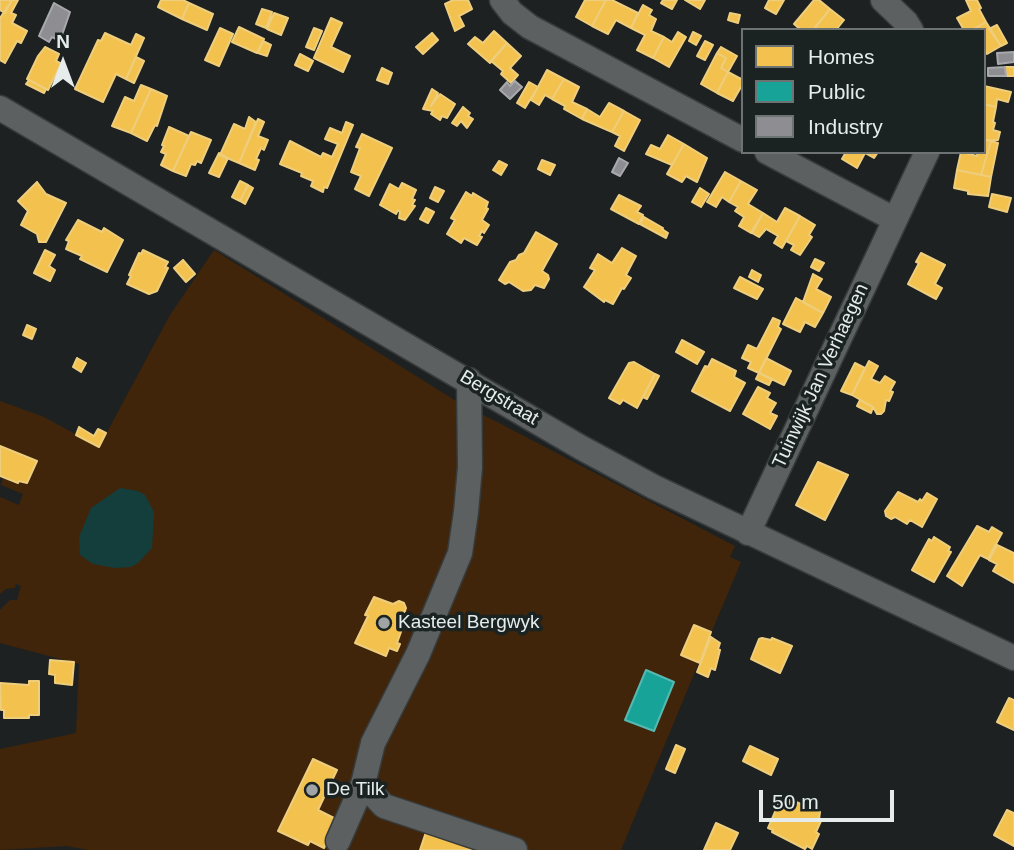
<!DOCTYPE html>
<html>
<head>
<meta charset="utf-8">
<style>
	body { margin:0 }
	#map { position:relative; width:1014px; height:850px; overflow:hidden; background:#1d2121; font-family:Helvetica,sans-serif }
	canvas { display:block }
	.legend { position:absolute; left:741px; top:28px; width:245px; height:126px; box-sizing:border-box; background:#1b2322; border:2px solid #6c7372; margin:0; padding:9px 12px; list-style:none; font-size:21px; color:#e6ebeb }
	.legend li { display:flex; align-items:center; gap:14px; height:35px }
	.legend b { width:35px; border:2px solid #6c7372 }
	.north { position:absolute; left:28px; top:28px; width:70px; height:70px; -webkit-text-stroke:5px #1b2322; paint-order:stroke; rotate:0deg; font-size:19px; font-weight:700; line-height:28px; text-align:center; color:#e6ebeb }
	.north::after { content:''; display:block; margin:auto; width:24px; height:32px; background:#e6ebeb; clip-path:polygon(50% 0,100% 100%,50% 72%,0 100%) }
	.scale { position:absolute; left:759px; top:790px; width:135px; height:32px; box-sizing:border-box; border:4px solid #e6ebeb; border-top:0; padding-left:9px; font-size:21px; line-height:24px; white-space:nowrap; color:#e6ebeb; -webkit-text-stroke:5px #1b2322; paint-order:stroke }
</style>
</head>
<body>
<div id="map">
<canvas width="1014" height="850"></canvas>
<ul class="legend">
<li><b style="height:19px;background:#f2c14e"></b>Homes</li>
<li><b style="height:19px;background:#17a398"></b>Public</li>
<li><b style="height:19px;background:#8d8d92"></b>Industry</li>
</ul>
<div class="north">N</div>
<div class="scale">50 m</div>
</div>
<script>
const c = document.querySelector('canvas').getContext('2d');
c.lineJoin = 'round';
function fillPath(path, color) {
  c.fillStyle = color;
  c.fill(path, 'evenodd');
}
function shape(rows) {
  const path = new Path2D();
  for (const r of rows) {
    path.moveTo(r[0], r[1]);
    for (let i = 2; i < r.length; i += 2) path.lineTo(r[i], r[i + 1]);
  }
  return path;
}
function stroke(path, color, width, dash) {
  c.strokeStyle = color;
  c.lineWidth = width;
  c.lineCap = dash ? 'butt' : 'round';
  c.setLineDash(dash || []);
  c.stroke(path);
}
function drawText(font, color, halo, rows, align = 'center') {
  c.font = font + ' Helvetica,sans-serif';
  c.lineWidth = 7;
  c.setLineDash([]);
  c.textBaseline = 'middle';
  c.strokeStyle = halo;
  c.fillStyle = color;
  for (const [text, x, y, turn = 0] of rows) {
    c.save();
    c.translate(x, y);
    c.rotate((+turn || 0) * Math.PI / 180);
    c.textAlign = isNaN(turn) ? turn : align;
    if (halo) c.strokeText(text, 0, 0);
    c.fillText(text, 0, 0);
    c.restore();
  }
}
fillPath(shape([
	[214,250,453,399,735,546,730,557,741,562,712,631,694,624,682,655,699,662,621,850,88,850,67,846,0,850,0,749,76,733,79,664,0,643,0,610,10,600,17,600,21,586,16,584,15,588,6,589,0,594,0,497,19,505,23,494,1,485,3,478,18,483,19,481,27,483,36,461,0,446,0,401,44,417,99,447,170,315]
]), '#40250a');
fillPath(shape([
	[120,488,138,491,145,495,154,512,152,548,138,563,131,567,115,568,93,564,80,555,79,537,91,508]
]), '#143e3c');
const homes = shape([
	[0,0,12,0,5,13,0,10,0,0],
	[12,0,18,0,11,13,16,15,12,23,27,31,21,43,17,41,5,63,0,60,0,18,12,0],
	[161,0,183,0,189,3,182,19,158,7,161,0],
	[453,0,468,0,472,9,459,16,464,26,455,31,445,4,453,0],
	[585,0,606,0,592,26,576,17,585,0],
	[606,0,612,0,638,13,631,28,616,20,608,34,592,26,606,0],
	[663,0,677,0,672,9,661,3,663,0],
	[685,0,705,0,700,9,685,0],
	[769,0,784,0,776,14,765,8,769,0],
	[814,0,819,0,830,9,813,30,801,30,794,24,814,0],
	[966,0,977,0,981,8,979,9,986,22,972,30,964,30,957,18,971,11,966,0],
	[189,3,213,14,207,30,182,19,189,3],
	[643,5,652,10,649,15,656,19,651,31,664,37,653,58,637,50,645,35,631,28,643,5],
	[262,9,272,12,266,28,256,24,262,9],
	[830,9,844,20,836,30,819,30,815,27,830,9],
	[274,13,288,18,281,35,267,29,274,13],
	[730,13,740,15,738,23,728,20,730,13],
	[331,18,342,23,331,47,350,56,343,72,314,58,331,18],
	[986,22,1001,46,987,54,984,49,984,30,972,30,986,22],
	[997,25,1007,43,1001,46,989,29,997,25],
	[239,27,264,39,257,53,232,42,239,27],
	[220,28,233,34,219,66,205,60,220,28],
	[314,28,322,31,314,50,306,47,314,28],
	[494,31,507,43,490,63,468,44,475,37,483,43,494,31],
	[678,32,686,37,669,67,653,58,664,37,672,42,678,32],
	[693,32,701,36,696,45,689,41,693,32],
	[105,33,131,45,136,34,144,38,126,79,116,74,103,102,75,89,98,40,101,41,105,33],
	[432,33,438,40,423,54,416,47,432,33],
	[263,41,271,45,267,56,258,53,263,41],
	[705,41,713,45,705,60,697,56,705,41],
	[507,43,521,56,510,68,518,75,511,83,501,74,503,71,491,61,507,43],
	[45,47,59,54,56,61,60,63,60,66,48,90,27,79,38,56,45,47],
	[721,47,737,56,728,72,721,68,726,58,717,53,721,47],
	[717,53,726,58,721,68,728,72,717,93,701,84,717,53],
	[300,54,313,61,308,71,295,65,300,54],
	[136,57,144,61,134,83,126,79,136,57],
	[1005,67,1014,67,1014,76,1006,76,1005,67],
	[382,68,392,73,388,84,377,80,382,68],
	[547,70,564,79,552,99,545,95,539,105,531,100,547,70],
	[728,72,741,79,743,76,743,88,741,87,733,101,717,93,728,72],
	[564,79,579,87,572,102,587,109,582,119,564,109,565,106,552,99,564,79],
	[29,80,46,89,44,93,26,84,29,80],
	[529,82,538,87,525,108,517,103,529,82],
	[141,85,151,89,131,133,112,126,125,97,134,101,141,85],
	[984,86,1011,92,1008,102,997,99,996,107,984,104,984,86],
	[151,89,167,96,157,126,155,125,147,141,131,133,151,89],
	[432,89,438,93,431,106,440,94,455,104,447,118,442,116,440,120,431,114,433,111,423,109,432,89],
	[609,103,624,111,612,132,582,119,587,109,600,117,609,103],
	[984,104,996,107,993,122,995,123,993,130,1000,132,998,140,984,140,984,104],
	[463,107,470,113,468,116,473,119,467,128,461,121,457,126,452,123,463,107],
	[624,111,640,120,624,151,615,146,620,136,612,132,624,111],
	[249,117,256,122,239,163,220,155,234,124,245,129,249,117],
	[258,119,264,122,258,136,268,140,264,150,261,148,256,159,259,160,255,170,239,163,258,119],
	[346,122,353,125,327,188,324,187,323,192,311,186,313,181,301,176,302,173,280,164,290,141,321,157,323,153,332,157,338,144,325,139,330,128,342,133,346,122],
	[169,127,189,136,173,171,161,165,166,154,161,152,164,146,162,145,169,127],
	[191,132,211,140,201,163,197,161,195,165,191,164,186,176,173,171,191,132],
	[362,134,392,148,369,196,355,189,361,176,351,172,360,148,356,147,362,134],
	[668,135,684,144,672,165,646,154,651,145,660,149,668,135],
	[984,140,991,141,981,175,957,170,961,152,977,156,978,152,984,152,984,140],
	[991,141,998,143,991,177,981,175,991,141],
	[684,144,707,158,697,182,686,176,682,182,667,174,684,144],
	[846,152,878,152,874,158,865,153,857,168,842,159,846,152],
	[219,153,228,158,219,177,209,173,219,153],
	[542,160,555,165,550,175,538,169,542,160],
	[499,161,507,165,501,175,493,170,499,161],
	[957,170,991,177,988,196,968,194,968,191,954,188,957,170],
	[725,172,741,181,729,202,722,197,716,207,707,202,725,172],
	[240,181,248,185,240,201,232,197,240,181],
	[741,181,757,190,748,204,763,213,751,233,739,226,744,217,735,211,738,207,729,202,741,181],
	[37,182,46,194,66,203,46,242,39,242,37,234,21,225,28,211,18,201,37,182],
	[402,183,416,190,412,199,415,200,412,205,415,206,405,220,399,218,400,212,398,210,396,214,380,205,390,184,399,189,402,183],
	[248,185,253,188,245,204,240,201,248,185],
	[435,187,444,191,438,202,430,198,435,187],
	[700,188,709,194,701,207,692,202,700,188],
	[466,192,472,196,473,193,488,202,486,208,488,209,482,220,489,225,484,233,482,231,479,236,482,237,477,245,464,238,461,243,447,234,455,220,451,218,466,192],
	[992,194,1011,198,1007,212,989,207,992,194],
	[619,195,641,206,637,212,643,215,639,224,611,209,619,195],
	[426,208,434,212,428,223,420,219,426,208],
	[785,208,800,216,782,248,774,243,778,236,766,229,759,237,752,233,763,213,777,222,785,208],
	[800,216,815,225,809,235,812,237,800,255,791,250,794,245,786,241,800,216],
	[644,217,663,228,662,229,668,233,666,238,640,224,644,217],
	[78,220,102,232,104,228,123,240,107,272,80,259,82,256,66,249,69,241,66,240,78,220],
	[536,232,557,244,542,271,548,275,549,279,544,288,535,285,531,290,523,291,509,282,505,284,499,280,510,262,516,260,519,255,524,253,536,232],
	[622,248,636,256,626,275,631,278,624,289,622,288,613,304,605,300,604,302,584,287,595,270,590,268,598,254,612,263,622,248],
	[45,250,55,255,49,266,55,270,50,281,34,273,45,250],
	[143,250,168,262,165,267,168,268,157,291,149,294,127,284,131,276,129,275,139,253,141,254,143,250],
	[921,253,945,265,935,284,942,288,936,299,908,284,919,263,916,262,921,253],
	[815,259,824,263,819,271,811,267,815,259],
	[183,260,195,274,186,282,174,268,183,260],
	[752,270,761,275,758,282,749,277,752,270],
	[813,274,822,279,816,289,831,297,823,313,803,302,813,274],
	[740,277,763,289,757,299,734,288,740,277],
	[796,298,823,313,815,327,805,322,800,332,783,324,796,298],
	[773,318,780,321,778,327,781,329,759,373,748,368,751,362,742,358,748,345,757,349,773,318],
	[27,325,36,329,32,339,23,335,27,325],
	[682,340,704,352,697,364,676,352,682,340],
	[77,358,86,363,81,372,73,367,77,358],
	[766,358,791,371,784,385,759,373,766,358],
	[712,359,736,371,734,377,745,383,730,411,692,391,705,366,708,367,712,359],
	[869,361,878,366,871,379,880,383,885,376,895,382,890,391,893,392,889,401,886,400,884,411,881,414,877,414,873,407,852,395,869,361],
	[634,362,655,374,637,408,623,400,620,404,609,398,629,363,634,362],
	[855,363,865,368,852,395,841,391,855,363],
	[759,373,772,379,769,385,756,379,759,373],
	[655,374,659,376,647,399,643,397,655,374],
	[758,387,770,393,767,398,776,403,770,413,777,416,770,429,743,414,758,387],
	[860,400,873,407,871,413,857,406,860,400],
	[79,427,94,436,98,429,106,433,99,447,76,435,79,427],
	[0,446,37,461,27,483,19,481,18,483,0,476,0,446],
	[818,462,848,475,825,520,796,505,818,462],
	[898,492,918,502,920,499,922,501,927,493,937,499,922,527,910,520,907,524,895,517,891,519,886,516,885,511,898,492],
	[977,526,989,532,992,527,1002,533,988,559,980,555,962,586,947,576,977,526],
	[934,537,950,547,948,551,951,552,934,582,912,570,929,539,932,541,934,537],
	[997,545,1014,553,1014,583,993,571,997,564,989,560,997,545],
	[374,597,393,604,399,601,404,603,406,608,404,614,407,615,397,643,400,644,397,651,389,648,386,656,355,643,368,616,365,615,374,597],
	[694,625,711,632,700,663,681,655,694,625],
	[711,637,720,643,718,649,720,650,715,670,711,668,708,677,697,672,711,637],
	[762,638,771,640,772,638,792,646,780,673,751,659,759,639,762,638],
	[50,660,74,662,72,685,55,683,55,675,49,674,50,660],
	[29,681,39,681,39,715,29,715,29,718,4,718,4,710,1,710,0,683,29,685,29,681],
	[1009,698,1014,700,1014,730,997,722,1009,698],
	[676,745,685,749,675,773,666,769,676,745],
	[750,746,778,759,771,775,743,761,750,746],
	[313,759,337,770,318,810,338,820,324,848,310,841,308,845,278,831,313,759],
	[782,796,820,812,819,820,821,821,816,832,819,834,812,849,807,846,805,849,772,832,773,830,768,828,782,796],
	[1007,810,1014,813,1014,846,994,835,1007,810],
	[716,823,738,833,730,850,704,850,716,823],
	[427,829,486,850,420,850,427,829]
]);
fillPath(homes, '#f2c14e');
stroke(homes, '#eece7d', 2);
const public = shape([
	[646,670,674,682,654,731,625,720,646,670]
]);
fillPath(public, '#17a398');
stroke(public, '#55b9b1', 2);
const industry = shape([
	[54,3,70,12,60,41,52,37,49,42,39,36,54,3],
	[1014,52,1014,62,998,64,997,53,1014,52],
	[1005,67,1006,76,988,76,988,68,1005,67],
	[515,81,522,87,510,99,500,90,507,82,510,86,515,81],
	[619,158,628,163,620,176,612,172,619,158]
]);
fillPath(industry, '#8d8d92');
stroke(industry, '#a8a9ad', 2);
const minor = shape([
	[502,0,512,13,530,27,743,140],
	[883,0,906,22,911,30],
	[0,108,580,447,654,487,1014,658],
	[767,152,894,219],
	[748,533,927,152],
	[363,784,384,806,515,850],
	[338,841,363,784,373,743,418,654,460,553,466,512,470,467,469,380]
]);
stroke(minor, '#373b3b', 27);
stroke(minor, '#5d6060', 24);
for (const [x, y, r, color] of [
	[384,623,7,"#a0a4a4"],
	[312,790,7,"#a0a4a4"]
]) {
  const dot = new Path2D();
  dot.arc(x, y, r, 0, 2 * Math.PI);
  c.fillStyle = color;
  c.fill(dot);
  stroke(dot, '#1b2322', 2.5);
}
drawText('19px', '#e6ebeb', '#1b2322', [
	["Tuinwijk Jan Verhaegen",821,376,-65],
	["Bergstraat",499,398,31]
]);
drawText('19px', '#e6ebeb', '#1b2322', [
	["Kasteel Bergwyk",398,623],
	["De Tilk",326,790]
], 'left');
</script>
</body>
</html>
